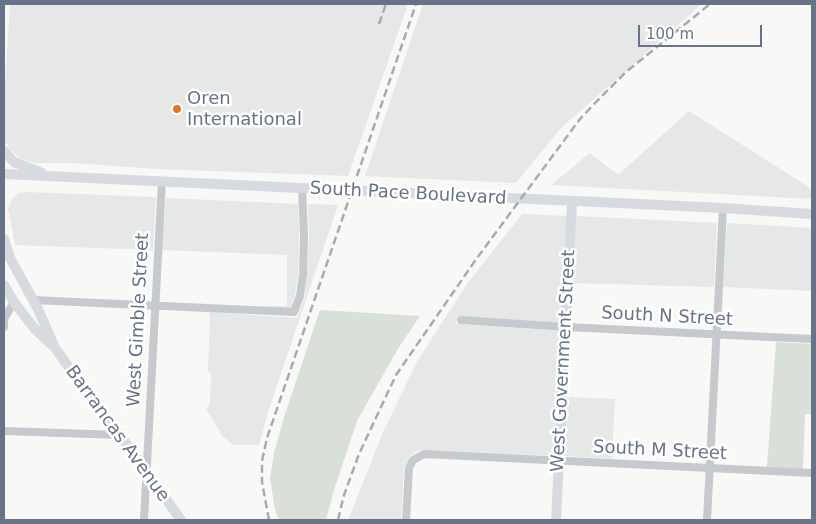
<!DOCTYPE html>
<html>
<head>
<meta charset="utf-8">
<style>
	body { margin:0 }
	#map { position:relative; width:816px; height:524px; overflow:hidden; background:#f8f8f6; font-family:"DejaVu Sans",sans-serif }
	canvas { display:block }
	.frame { position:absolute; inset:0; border:5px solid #677487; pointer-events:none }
	.scale { position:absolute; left:638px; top:25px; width:124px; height:22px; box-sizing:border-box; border:2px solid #677487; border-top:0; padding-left:6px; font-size:15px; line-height:18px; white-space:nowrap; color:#677487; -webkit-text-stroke:4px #fff; paint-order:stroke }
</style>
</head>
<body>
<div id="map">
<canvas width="816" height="524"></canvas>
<div class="frame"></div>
<div class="scale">100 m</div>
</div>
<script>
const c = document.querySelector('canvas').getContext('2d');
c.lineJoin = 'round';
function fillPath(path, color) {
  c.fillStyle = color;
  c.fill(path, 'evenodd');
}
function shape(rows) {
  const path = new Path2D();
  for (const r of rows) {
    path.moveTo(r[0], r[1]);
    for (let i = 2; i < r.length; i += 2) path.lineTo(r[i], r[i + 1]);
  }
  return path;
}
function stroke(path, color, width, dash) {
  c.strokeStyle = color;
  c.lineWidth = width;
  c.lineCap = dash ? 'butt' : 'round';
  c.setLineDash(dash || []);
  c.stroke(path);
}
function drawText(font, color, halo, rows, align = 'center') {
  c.font = font + ' "DejaVu Sans",sans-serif';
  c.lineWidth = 5;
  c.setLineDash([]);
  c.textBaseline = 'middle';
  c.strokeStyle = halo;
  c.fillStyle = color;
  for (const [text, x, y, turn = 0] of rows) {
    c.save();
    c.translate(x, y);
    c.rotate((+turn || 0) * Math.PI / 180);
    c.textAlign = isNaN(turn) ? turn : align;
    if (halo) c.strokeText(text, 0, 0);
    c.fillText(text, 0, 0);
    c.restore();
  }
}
fillPath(shape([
	[10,4,408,4,348,176,158,169,73,163,35,163,21,159,10,150,4,140,4,100],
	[423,4,702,4,560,129,516,183,365,176],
	[689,111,812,189,812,199,551,185,590,153,618,175],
	[27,192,156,197,153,250,15,245,8,208,12,199,19,193],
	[166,198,298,204,299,236,298,275,295,295,291,308,258,306,287,306,287,255,162,250],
	[308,204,338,205,268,412,259,445,234,445,223,437,206,409,210,404,211,374,208,371,210,312,296,318,298,316,305,297,307,275,309,236],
	[522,214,567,216,562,323,457,316,456,324,561,331,555,456,424,450,416,451,410,456,404,468,401,520,348,520,383,432,418,360,467,284],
	[576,216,717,223,714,287,573,283],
	[727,223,812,228,812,291,723,287],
	[567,397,615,399,612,459,564,456]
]), '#e6e7e7');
fillPath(shape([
	[320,310,420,316,399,347,357,421,334,490,326,520,279,520,275,510,270,478,274,453,285,414],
	[776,342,812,344,812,414,805,414,803,469,767,467]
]), '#d9e0d7');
stroke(shape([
	[33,300,294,312,300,296,303,275,304,236,302,188],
	[461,320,566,327,812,339],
	[4,327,4,319,14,302],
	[4,431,120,435],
	[144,520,162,181],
	[406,520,409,468,413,460,424,454,812,473],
	[707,520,723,208]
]), '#c6c9cd', 8);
stroke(shape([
	[4,151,14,162,42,173],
	[4,174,723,208,812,214],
	[4,239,10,258,38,309,55,348,102,413,120,435,181,520],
	[4,285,14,302,34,328,52,345],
	[556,520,572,202]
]), '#d7dadf', 10);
stroke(shape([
	[379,24,386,4],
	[269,520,262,482,262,461,267,438,416,4],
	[338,520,344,495,359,454,396,375,477,258,580,119,597,101,626,72,710,4]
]), '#a6abb2', 2.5, [8, 4]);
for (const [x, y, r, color] of [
	[177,109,5,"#e67328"]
]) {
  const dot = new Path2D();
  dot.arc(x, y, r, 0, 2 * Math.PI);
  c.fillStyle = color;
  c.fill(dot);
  stroke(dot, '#fff', 2);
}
drawText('18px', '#677487', '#fff', [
	["Oren",187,99],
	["International",187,120]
], 'left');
drawText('18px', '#677487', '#fff', [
	["South Pace Boulevard",408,194,3],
	["South N Street",667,317,3],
	["West Gimble Street",139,320,-87],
	["West Government Street",564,361,-87],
	["Barrancas Avenue",117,434,54],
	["South M Street",660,451,3]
]);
</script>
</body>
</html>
